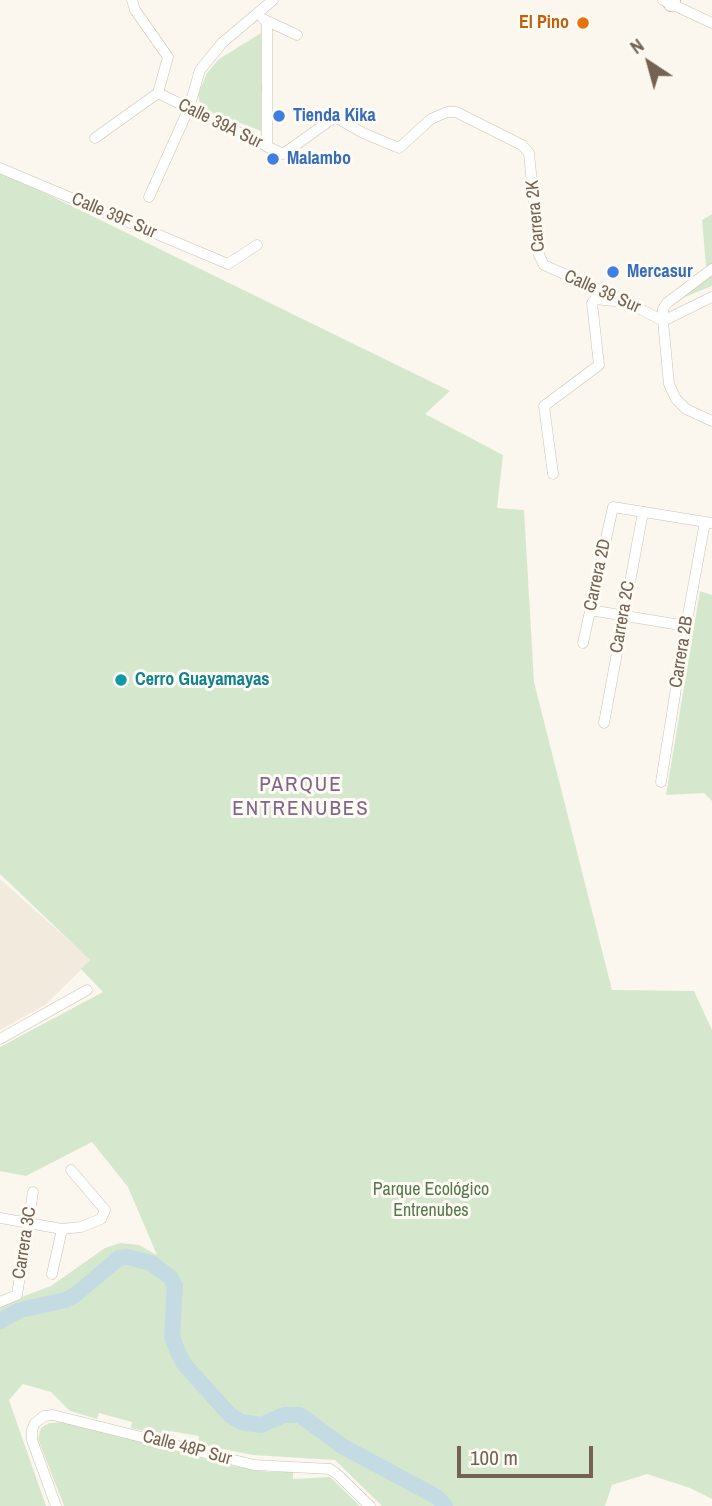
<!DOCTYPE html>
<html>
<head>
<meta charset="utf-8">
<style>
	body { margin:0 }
	#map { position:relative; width:712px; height:1506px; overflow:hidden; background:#fbf7ee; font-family:"Archivo Narrow",sans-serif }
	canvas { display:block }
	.north { position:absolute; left:614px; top:28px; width:70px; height:70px; -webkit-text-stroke:5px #fdfbf4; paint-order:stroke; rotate:324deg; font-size:19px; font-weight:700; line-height:28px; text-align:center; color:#746253 }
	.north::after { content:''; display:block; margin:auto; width:24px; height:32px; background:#746253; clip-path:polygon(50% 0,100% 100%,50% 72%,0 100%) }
	.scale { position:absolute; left:457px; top:1446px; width:136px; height:32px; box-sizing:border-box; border:4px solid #746253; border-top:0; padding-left:9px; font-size:21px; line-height:24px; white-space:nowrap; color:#746253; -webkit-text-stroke:5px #fdfbf4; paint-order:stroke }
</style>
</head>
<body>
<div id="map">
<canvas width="712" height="1506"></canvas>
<div class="north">N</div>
<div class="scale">100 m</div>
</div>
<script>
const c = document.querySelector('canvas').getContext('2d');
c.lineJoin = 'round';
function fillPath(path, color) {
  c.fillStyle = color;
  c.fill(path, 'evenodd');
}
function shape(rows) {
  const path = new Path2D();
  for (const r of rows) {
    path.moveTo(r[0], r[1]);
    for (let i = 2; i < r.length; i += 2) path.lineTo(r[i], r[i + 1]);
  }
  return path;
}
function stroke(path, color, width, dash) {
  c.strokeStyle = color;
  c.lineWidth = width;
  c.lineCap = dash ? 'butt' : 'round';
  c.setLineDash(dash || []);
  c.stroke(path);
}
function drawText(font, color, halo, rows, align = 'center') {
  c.font = font + ' "Archivo Narrow",sans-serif';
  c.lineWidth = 6;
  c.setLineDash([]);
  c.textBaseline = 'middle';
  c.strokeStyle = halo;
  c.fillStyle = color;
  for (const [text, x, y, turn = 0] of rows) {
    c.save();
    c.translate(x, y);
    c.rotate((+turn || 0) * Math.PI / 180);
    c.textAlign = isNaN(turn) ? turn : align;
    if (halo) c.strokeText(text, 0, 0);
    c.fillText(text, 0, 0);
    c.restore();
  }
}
fillPath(shape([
	[0,879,91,960,45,1005,0,1030]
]), '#f2eadd');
fillPath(shape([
	[261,33,261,84,263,85,261,93,261,131,201,108,198,95,207,73,219,59],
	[0,171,450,391,425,414,503,455,497,508,524,510,534,682,612,990,694,991,712,1030,712,1499,690,1488,647,1474,612,1485,605,1506,382,1506,335,1460,253,1455,198,1444,199,1436,170,1431,168,1437,131,1428,132,1422,99,1413,97,1419,70,1411,51,1392,23,1384,9,1400,46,1506,0,1506,0,1305,51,1286,105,1248,120,1243,139,1245,157,1255,128,1187,92,1142,26,1176,0,1171,0,1047,103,992,81,969,90,960,0,874],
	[712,214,712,286,680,299,707,278,702,220],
	[700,591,712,595,712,801,704,793,666,795],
	[64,1422,233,1466,269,1472,293,1472,293,1479,330,1477,360,1506,64,1506,38,1439,41,1428,49,1423]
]), '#d5e8cd');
stroke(shape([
	[0,1321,20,1310,66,1300,75,1295,119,1258,128,1257,151,1263,170,1277,175,1286,172,1336,177,1350,184,1364,230,1415,241,1422,261,1425,284,1415,300,1415,342,1446,437,1497,445,1506]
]), '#c4dbe3', 16);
const minor = shape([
	[132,0,135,10,168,57,158,93],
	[663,0,712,23],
	[263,19,297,35],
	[267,21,267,147],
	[158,93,283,154,335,117,363,133,399,148,431,119,447,112,456,112,522,145,529,153,539,255,544,265,631,304,663,321],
	[95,138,158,93],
	[0,168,228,264,257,245],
	[149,197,189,108,200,70,222,43,273,0],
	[712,269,667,303,663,309,663,321,669,384,676,399,686,409,712,421],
	[663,321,712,297],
	[553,474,544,406,599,365,592,303,595,299,614,301,617,297],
	[590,610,686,626],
	[583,643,613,507,712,523],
	[604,723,643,512],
	[661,782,686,626,705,522],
	[0,1039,87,990],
	[0,1218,62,1229,81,1227,101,1219,105,1210,71,1170],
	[52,1274,62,1229],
	[0,1302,17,1295,33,1192],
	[56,1506,32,1440,32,1430,35,1423,44,1416,53,1415,254,1465,330,1469,337,1474,370,1506]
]);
const secondary = shape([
	[671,4,673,0]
]);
stroke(minor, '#ccc1b4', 11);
stroke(secondary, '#cec2b2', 16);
stroke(minor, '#fff', 10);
stroke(secondary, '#fff', 14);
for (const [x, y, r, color] of [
	[583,23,7,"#e8710a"],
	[279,116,7,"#3f7fe0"],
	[273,159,7,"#3f7fe0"],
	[613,272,7,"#3f7fe0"],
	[121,680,7,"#0f9aa8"]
]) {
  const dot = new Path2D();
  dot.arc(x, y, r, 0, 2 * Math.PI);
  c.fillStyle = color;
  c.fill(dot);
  stroke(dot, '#fdfbf4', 2.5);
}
drawText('bold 18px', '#c56008', '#fdfbf4', [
	["El Pino",569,23]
], 'right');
drawText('bold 18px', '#366cbe', '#fdfbf4', [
	["Tienda Kika",293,116],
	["Malambo",287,159],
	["Mercasur",627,272]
], 'left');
drawText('18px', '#746253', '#fdfbf4', [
	["Calle 39A Sur",220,124,26],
	["Calle 39F Sur",114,216,23],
	["Carrera 2K",536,216,-95],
	["Calle 39 Sur",602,292,24],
	["Carrera 2D",598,575,-78],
	["Carrera 2C",623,617,-80],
	["Carrera 2B",682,652,-81],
	["Carrera 3C",25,1243,-81],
	["Calle 48P Sur",187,1448,15]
]);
drawText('bold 18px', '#0d838f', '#fdfbf4', [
	["Cerro Guayamayas",135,680]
], 'left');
drawText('18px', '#54784c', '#fdfbf4', [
	["Parque Ecológico",431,1190],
	["Entrenubes",431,1211]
]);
c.letterSpacing = '2px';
drawText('21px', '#816689', '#fdfbf4', [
	["PARQUE",301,785],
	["ENTRENUBES",301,809]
]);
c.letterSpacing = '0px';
</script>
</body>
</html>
